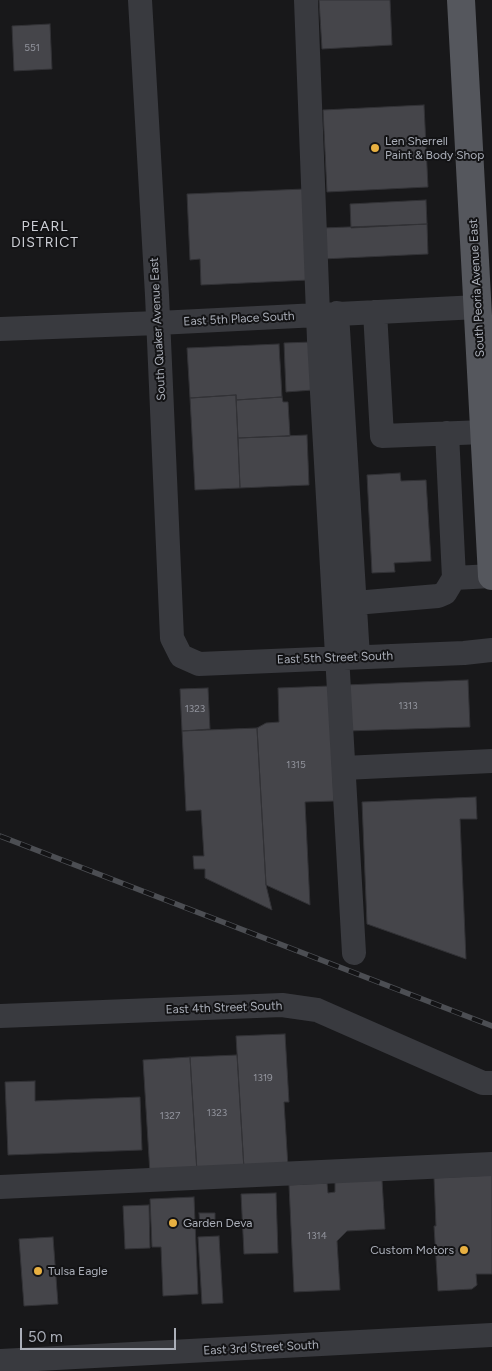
<!DOCTYPE html>
<html>
<head>
<meta charset="utf-8">
<style>
	body { margin:0 }
	#map { position:relative; width:492px; height:1371px; overflow:hidden; background:#18181a; font-family:Figtree,sans-serif }
	canvas { display:block }
	.scale { position:absolute; left:20px; top:1328px; width:156px; height:22px; box-sizing:border-box; border:2px solid #abafb9; border-top:0; padding-left:6px; font-size:15px; line-height:18px; white-space:nowrap; color:#abafb9; -webkit-text-stroke:4px #131315; paint-order:stroke }
</style>
</head>
<body>
<div id="map">
<canvas width="492" height="1371"></canvas>
<div class="scale">50 m</div>
</div>
<script>
const c = document.querySelector('canvas').getContext('2d');
c.lineJoin = 'round';
function fillPath(path, color) {
  c.fillStyle = color;
  c.fill(path, 'evenodd');
}
function shape(rows) {
  const path = new Path2D();
  for (const r of rows) {
    path.moveTo(r[0], r[1]);
    for (let i = 2; i < r.length; i += 2) path.lineTo(r[i], r[i + 1]);
  }
  return path;
}
function stroke(path, color, width, dash) {
  c.strokeStyle = color;
  c.lineWidth = width;
  c.lineCap = dash ? 'butt' : 'round';
  c.setLineDash(dash || []);
  c.stroke(path);
}
function drawText(font, color, halo, rows, align = 'center') {
  c.font = font + ' Figtree,sans-serif';
  c.lineWidth = 4;
  c.setLineDash([]);
  c.textBaseline = 'middle';
  c.strokeStyle = halo;
  c.fillStyle = color;
  for (const [text, x, y, turn = 0] of rows) {
    c.save();
    c.translate(x, y);
    c.rotate((+turn || 0) * Math.PI / 180);
    c.textAlign = isNaN(turn) ? turn : align;
    if (halo) c.strokeText(text, 0, 0);
    c.fillText(text, 0, 0);
    c.restore();
  }
}
const building = shape([
	[319,0,390,0,392,45,322,49,319,0],
	[50,24,52,69,14,71,12,26,50,24],
	[424,105,428,187,327,192,323,110,424,105],
	[304,189,309,280,201,285,200,259,190,260,187,194,304,189],
	[426,200,427,224,351,228,350,204,426,200],
	[427,224,428,254,323,259,322,228,427,224],
	[311,342,313,390,286,392,284,343,311,342],
	[279,344,282,397,236,400,236,395,190,398,187,348,279,344],
	[236,395,240,488,195,490,190,398,236,395],
	[282,397,283,402,288,402,290,436,238,438,236,400,282,397],
	[307,435,309,485,240,488,238,438,307,435],
	[400,473,401,481,426,480,431,561,394,563,395,572,372,573,367,475,400,473],
	[468,680,470,727,347,731,345,685,468,680],
	[329,686,334,801,305,802,310,905,266,885,257,728,266,723,279,722,278,688,329,686],
	[208,688,210,729,182,731,180,689,208,688],
	[257,728,266,885,272,910,205,878,205,869,194,869,193,856,204,856,201,810,186,811,182,731,257,728],
	[476,797,477,819,460,819,466,959,367,924,362,802,476,797],
	[285,1034,289,1102,284,1102,288,1167,244,1169,236,1036,285,1034],
	[237,1055,244,1169,197,1172,190,1057,237,1055],
	[190,1057,197,1172,150,1174,143,1060,190,1057],
	[35,1081,35,1101,140,1097,142,1150,8,1155,5,1082,35,1081],
	[492,1175,492,1274,476,1274,477,1285,472,1289,438,1291,434,1226,436,1226,434,1178,492,1175],
	[382,1180,385,1229,347,1231,337,1241,340,1290,294,1292,289,1185,327,1183,328,1193,335,1192,335,1182,382,1180],
	[276,1193,278,1253,244,1254,241,1194,276,1193],
	[194,1197,198,1294,163,1296,161,1247,152,1247,150,1199,194,1197],
	[149,1205,150,1248,125,1249,123,1206,149,1205],
	[199,1213,215,1213,215,1225,200,1226,199,1213],
	[219,1236,223,1303,202,1304,198,1237,219,1236],
	[53,1237,58,1304,24,1306,19,1239,53,1237]
]);
fillPath(building, '#45454a');
stroke(building, '#323236', 1);
stroke(shape([
	[140,0,157,295,172,638,181,656,199,664,464,653,492,650],
	[306,0,319,340,354,953],
	[375,312,382,436,484,432],
	[337,313,358,657],
	[0,329,158,323,478,307],
	[454,578,492,576],
	[355,603,438,596,445,593,454,578,447,433],
	[344,768,492,761],
	[0,1016,282,1005,317,1010,483,1083,492,1083],
	[0,1187,492,1164],
	[0,1361,492,1335]
]), '#393a3f', 24);
stroke(shape([
	[461,0,492,576]
]), '#55575d', 28);
const rail = shape([
	[0,836,492,1026]
]);
stroke(rail, '#4c4e53', 5.5);
stroke(rail, '#131315', 4, [11]);
for (const [x, y, r, color] of [
	[375,148,5,"#e8b041"],
	[173,1223,5,"#e8b041"],
	[464,1250,5,"#e8b041"],
	[38,1271,5,"#e8b041"]
]) {
  const dot = new Path2D();
  dot.arc(x, y, r, 0, 2 * Math.PI);
  c.fillStyle = color;
  c.fill(dot);
  stroke(dot, '#131315', 2);
}
drawText('10px', '#92949d', null, [
	["551",32,48],
	["1313",408,706],
	["1323",195,709],
	["1315",296,765],
	["1319",263,1078],
	["1323",217,1113],
	["1327",170,1116],
	["1314",317,1236]
]);
drawText('12px', '#abafb9', '#131315', [
	["Len Sherrell",385,141],
	["Paint & Body Shop",385,155],
	["Garden Deva",183,1223],
	["Custom Motors",454,1250,"right"],
	["Tulsa Eagle",48,1271]
], 'left');
drawText('12px', '#abafb9', '#131315', [
	["South Peoria Avenue East",477,288,-93],
	["East 5th Place South",239,319,-3],
	["South Quaker Avenue East",158,329,-93],
	["East 5th Street South",335,658,-2],
	["East 4th Street South",224,1008,-2],
	["East 3rd Street South",261,1348,-3]
]);
c.letterSpacing = '1px';
drawText('14px', '#ccced5', '#131315', [
	["PEARL",45,227],
	["DISTRICT",45,243]
]);
c.letterSpacing = '0px';
</script>
</body>
</html>
